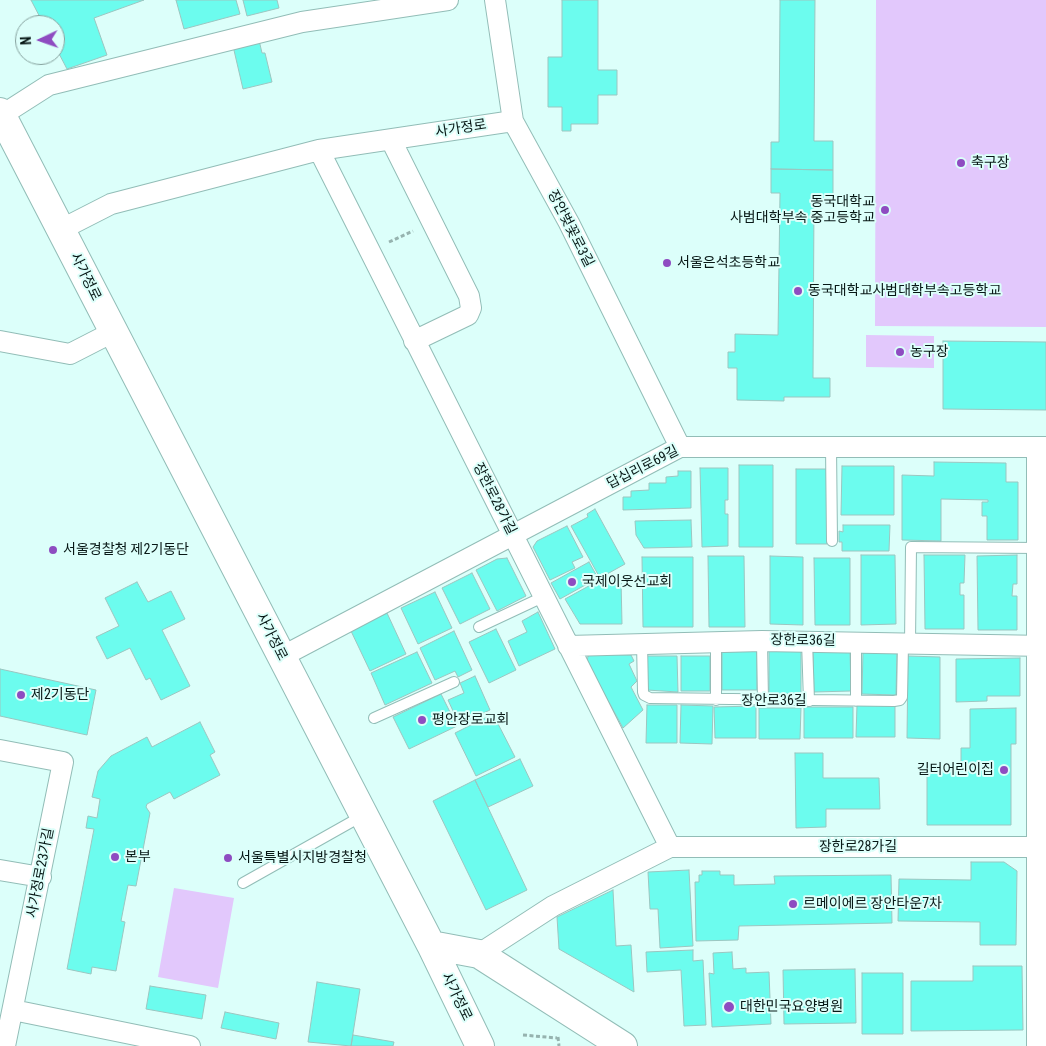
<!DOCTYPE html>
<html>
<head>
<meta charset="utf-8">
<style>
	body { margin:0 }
	#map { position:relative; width:1046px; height:1046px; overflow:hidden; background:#dcfffa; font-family:"Roboto Condensed",sans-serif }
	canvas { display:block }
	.north { position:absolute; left:15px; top:15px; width:50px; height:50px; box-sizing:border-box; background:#dcfffa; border:1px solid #87a39f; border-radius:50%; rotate:267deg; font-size:14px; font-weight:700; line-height:20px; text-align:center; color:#081816 }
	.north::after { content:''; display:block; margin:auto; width:18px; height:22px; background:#8e4cc1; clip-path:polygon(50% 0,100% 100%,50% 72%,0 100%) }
</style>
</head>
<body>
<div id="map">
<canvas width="1046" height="1046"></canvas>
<div class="north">N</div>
</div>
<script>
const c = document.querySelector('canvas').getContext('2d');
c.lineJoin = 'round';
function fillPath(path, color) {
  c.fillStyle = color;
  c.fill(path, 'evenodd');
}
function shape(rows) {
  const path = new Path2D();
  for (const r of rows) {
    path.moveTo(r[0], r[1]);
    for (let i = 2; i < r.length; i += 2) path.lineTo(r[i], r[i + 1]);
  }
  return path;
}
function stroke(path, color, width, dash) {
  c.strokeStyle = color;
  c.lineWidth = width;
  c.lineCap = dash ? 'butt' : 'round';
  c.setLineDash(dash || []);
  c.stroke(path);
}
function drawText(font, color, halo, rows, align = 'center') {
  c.font = font + ' "Roboto Condensed","Noto Sans KR",sans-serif';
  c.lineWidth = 4;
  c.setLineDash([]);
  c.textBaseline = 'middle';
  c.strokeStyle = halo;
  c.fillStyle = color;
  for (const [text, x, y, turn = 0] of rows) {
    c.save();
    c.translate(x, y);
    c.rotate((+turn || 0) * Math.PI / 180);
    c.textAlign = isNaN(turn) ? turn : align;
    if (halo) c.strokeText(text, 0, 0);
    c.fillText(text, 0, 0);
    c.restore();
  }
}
fillPath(shape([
	[876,0,1046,0,1046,327,875,326],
	[866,335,934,336,934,368,866,367],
	[174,888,234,898,218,988,158,977]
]), '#e2c8fc');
const building = shape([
	[31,0,144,0,94,18,107,55,67,69,55,46,55,25,44,25,31,0],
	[176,0,236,0,240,14,184,29,176,0],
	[243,0,277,0,279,8,247,16,243,0],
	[562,0,598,0,598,70,617,70,617,95,598,95,598,124,571,124,571,131,562,131,562,107,548,107,548,57,562,57,562,0],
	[780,0,815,0,814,141,833,141,833,170,771,169,771,142,779,142,780,0],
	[259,40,262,53,265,53,272,82,243,89,233,46,259,40],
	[771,169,833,170,833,202,814,202,813,378,830,378,830,397,784,397,784,401,737,400,737,368,728,368,728,352,735,352,735,334,778,335,780,193,771,193,771,169],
	[943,341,1046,342,1046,410,943,409,943,341],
	[934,462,1006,463,1006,482,1018,482,1018,540,987,540,987,516,982,516,982,502,988,502,988,500,941,499,941,541,902,540,902,475,934,476,934,462],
	[739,465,773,465,773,547,739,547,739,465],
	[842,466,894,466,894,515,841,515,842,466],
	[700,468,728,468,728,500,725,500,725,514,728,514,728,546,702,547,700,468],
	[796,469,827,469,827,544,796,544,796,469],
	[678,471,691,471,691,508,623,510,623,497,631,497,631,491,649,490,649,483,666,483,666,477,678,476,678,471],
	[595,509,625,564,600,578,571,526,588,517,587,514,595,509],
	[691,520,692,547,644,548,636,535,635,521,691,520],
	[843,525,890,525,889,551,842,551,842,542,839,542,839,531,843,532,843,525],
	[567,526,583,557,572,562,575,568,550,580,533,547,537,541,567,526],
	[861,555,895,555,896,624,861,625,861,555],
	[924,555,965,555,964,583,960,583,960,595,964,595,964,629,925,629,924,555],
	[1017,555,1017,584,1013,584,1012,596,1017,596,1017,630,978,630,977,556,1017,555],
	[708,556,744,556,745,627,709,627,708,556],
	[770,556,803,557,803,625,770,624,770,556],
	[642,557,693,557,693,627,643,627,642,557],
	[507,558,526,596,497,611,476,570,497,559,507,558],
	[814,558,850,558,850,625,815,625,814,558],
	[589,562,598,578,560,599,551,583,589,562],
	[472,573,490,609,460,624,442,588,472,573],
	[621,579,622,624,580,624,565,599,596,582,621,579],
	[137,582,148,602,171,591,185,619,162,630,190,686,161,700,150,678,146,680,130,648,107,659,96,637,119,626,105,598,137,582],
	[435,592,452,628,418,644,401,608,435,592],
	[538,612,555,649,519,666,508,641,527,632,522,621,538,612],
	[387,613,406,654,370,671,351,631,387,613],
	[496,629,516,670,489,683,469,642,496,629],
	[454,631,472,670,458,677,455,671,435,680,420,648,454,631],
	[722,648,757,648,757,690,722,690,722,648],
	[863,650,897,651,896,695,862,694,863,650],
	[769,651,801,651,801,694,769,694,769,651],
	[813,651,850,651,851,691,814,692,813,651],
	[417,652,432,683,385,705,371,673,417,652],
	[594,654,631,655,634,661,629,664,637,681,631,687,643,710,623,728,587,662,588,656,594,654],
	[647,656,677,656,678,692,647,690,647,656],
	[681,656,710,656,710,691,681,691,681,656],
	[908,656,940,657,940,739,907,738,908,656],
	[1020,658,1020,696,987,696,987,701,956,702,956,659,1020,658],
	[0,669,96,690,87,735,0,716,0,669],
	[475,676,490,710,459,724,448,700,464,693,460,683,475,676],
	[441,694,457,726,409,749,393,717,441,694],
	[647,705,677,705,677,743,646,743,647,705],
	[681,705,713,706,712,744,680,743,681,705],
	[857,705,895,706,895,737,856,737,857,705],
	[756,706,756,738,715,738,714,707,756,706],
	[804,707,853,707,853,738,804,738,804,707],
	[759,708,801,708,800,739,759,739,759,708],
	[1016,708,1016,744,1011,744,1011,825,927,825,927,769,961,769,961,748,970,748,970,709,1016,708],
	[493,714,515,757,476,776,455,733,493,714],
	[200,722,215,752,210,755,220,775,174,799,170,792,147,804,146,807,150,813,136,886,128,885,121,921,125,922,116,971,92,967,91,974,67,969,94,829,86,828,88,816,97,818,100,799,92,797,98,771,111,756,147,737,152,747,200,722],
	[795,753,823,753,823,778,879,778,880,809,826,809,826,827,796,828,795,753],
	[520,759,533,786,488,807,475,780,520,759],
	[475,780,527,890,486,910,433,801,475,780],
	[971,862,1004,862,1017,871,1016,945,980,945,980,922,898,921,899,879,971,880,971,862],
	[689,870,693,946,660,948,658,909,650,909,648,872,689,870],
	[702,871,720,871,720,875,734,875,734,885,775,884,774,876,891,875,892,923,739,926,738,940,696,941,695,882,699,882,699,875,702,875,702,871],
	[613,890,616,946,631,945,634,992,559,949,557,917,613,890],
	[693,950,693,961,703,960,706,1025,684,1026,681,970,647,972,646,952,693,950],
	[732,952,733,969,746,968,746,973,769,972,771,1024,712,1027,709,973,714,974,713,953,732,952],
	[973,966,1022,966,1023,1030,911,1031,911,981,973,981,973,966],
	[855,969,856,1023,784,1024,783,970,855,969],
	[862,973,903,973,903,1034,862,1034,862,973],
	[317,982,360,989,351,1046,308,1042,317,982],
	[150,986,206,995,202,1019,146,1009,150,986],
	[225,1012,279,1023,276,1039,221,1028,225,1012],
	[353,1035,394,1042,393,1046,351,1046,353,1035]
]);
fillPath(building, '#6cfcee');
stroke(building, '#9bc6c0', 1);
const service = shape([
	[831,446,832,541],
	[479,627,543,597],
	[762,641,763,701],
	[807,641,809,701],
	[642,643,643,692,644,695,650,698,894,701,900,700,902,697,903,644],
	[910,644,911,547,1038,548],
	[716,700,716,641],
	[856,701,856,642],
	[374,718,454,682],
	[243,883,362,816]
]);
const minor = shape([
	[495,0,513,121,569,223,680,447],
	[2,115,49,85,302,22,448,0],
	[391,140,469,296,471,308,468,315,414,341],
	[319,150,670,847],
	[62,229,111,204,319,150,513,121],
	[0,341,70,354,113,332],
	[1037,447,1037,1046],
	[568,646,762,641,1046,646],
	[281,657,680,447,1046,447],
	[0,750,63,762,5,1046],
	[0,870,41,877],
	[479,954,553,906,670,847,1046,847],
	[13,1010,190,1046]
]);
const secondary = shape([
	[0,112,431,945,480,1046],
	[431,945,479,954,623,1046]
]);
stroke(service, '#92bdb7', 12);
stroke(minor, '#92bdb7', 22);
stroke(secondary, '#92bdb7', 30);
stroke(shape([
	[389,242,413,231],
	[523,1035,557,1038],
	[558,1037,559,1046]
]), '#96b3af', 3, [4, 2.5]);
stroke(service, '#fff', 10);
stroke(minor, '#fff', 20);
stroke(secondary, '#fff', 28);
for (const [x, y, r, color] of [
	[961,163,5,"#8e4cc1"],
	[885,210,5,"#8e4cc1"],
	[667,263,5,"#8e4cc1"],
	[798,291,5,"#8e4cc1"],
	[900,352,5,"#8e4cc1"],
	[53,550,5,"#8e4cc1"],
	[572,582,5,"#8e4cc1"],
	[21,695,5,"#8e4cc1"],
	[422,720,5,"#8e4cc1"],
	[1004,770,5,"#8e4cc1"],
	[115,857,5,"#8e4cc1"],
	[228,858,5,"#8e4cc1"],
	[793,904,5,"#8e4cc1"],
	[729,1007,6,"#8e4cc1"]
]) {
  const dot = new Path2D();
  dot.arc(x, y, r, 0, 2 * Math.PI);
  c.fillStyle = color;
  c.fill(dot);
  stroke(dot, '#dcfffa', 2);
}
drawText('14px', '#081816', '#dcfffa', [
	["사가정로",461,129,-9],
	["장안벚꽃로3길",570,229,63],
	["사가정로",85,277,64],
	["답십리로69길",643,468,-27],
	["장한로28가길",494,499,63],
	["사가정로",271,637,63],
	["장한로36길",803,641,1],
	["장안로36길",774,701],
	["장한로28가길",858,847],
	["사가정로23가길",41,873,-79],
	["사가정로",456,997,64]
]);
drawText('14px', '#081816', '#dcfffa', [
	["축구장",971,163],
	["동국대학교",875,202,"right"],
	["사범대학부속 중고등학교",875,218,"right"],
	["서울은석초등학교",677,263],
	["동국대학교사범대학부속고등학교",808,291],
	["농구장",910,352],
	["서울경찰청 제2기동단",63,550],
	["국제이웃선교회",582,582],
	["제2기동단",31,695],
	["평안장로교회",432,720],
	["길터어린이집",994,770,"right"],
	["본부",125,857],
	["서울특별시지방경찰청",238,858],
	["르메이에르 장안타운7차",803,904],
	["대한민국요양병원",740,1007]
], 'left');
</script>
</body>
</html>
